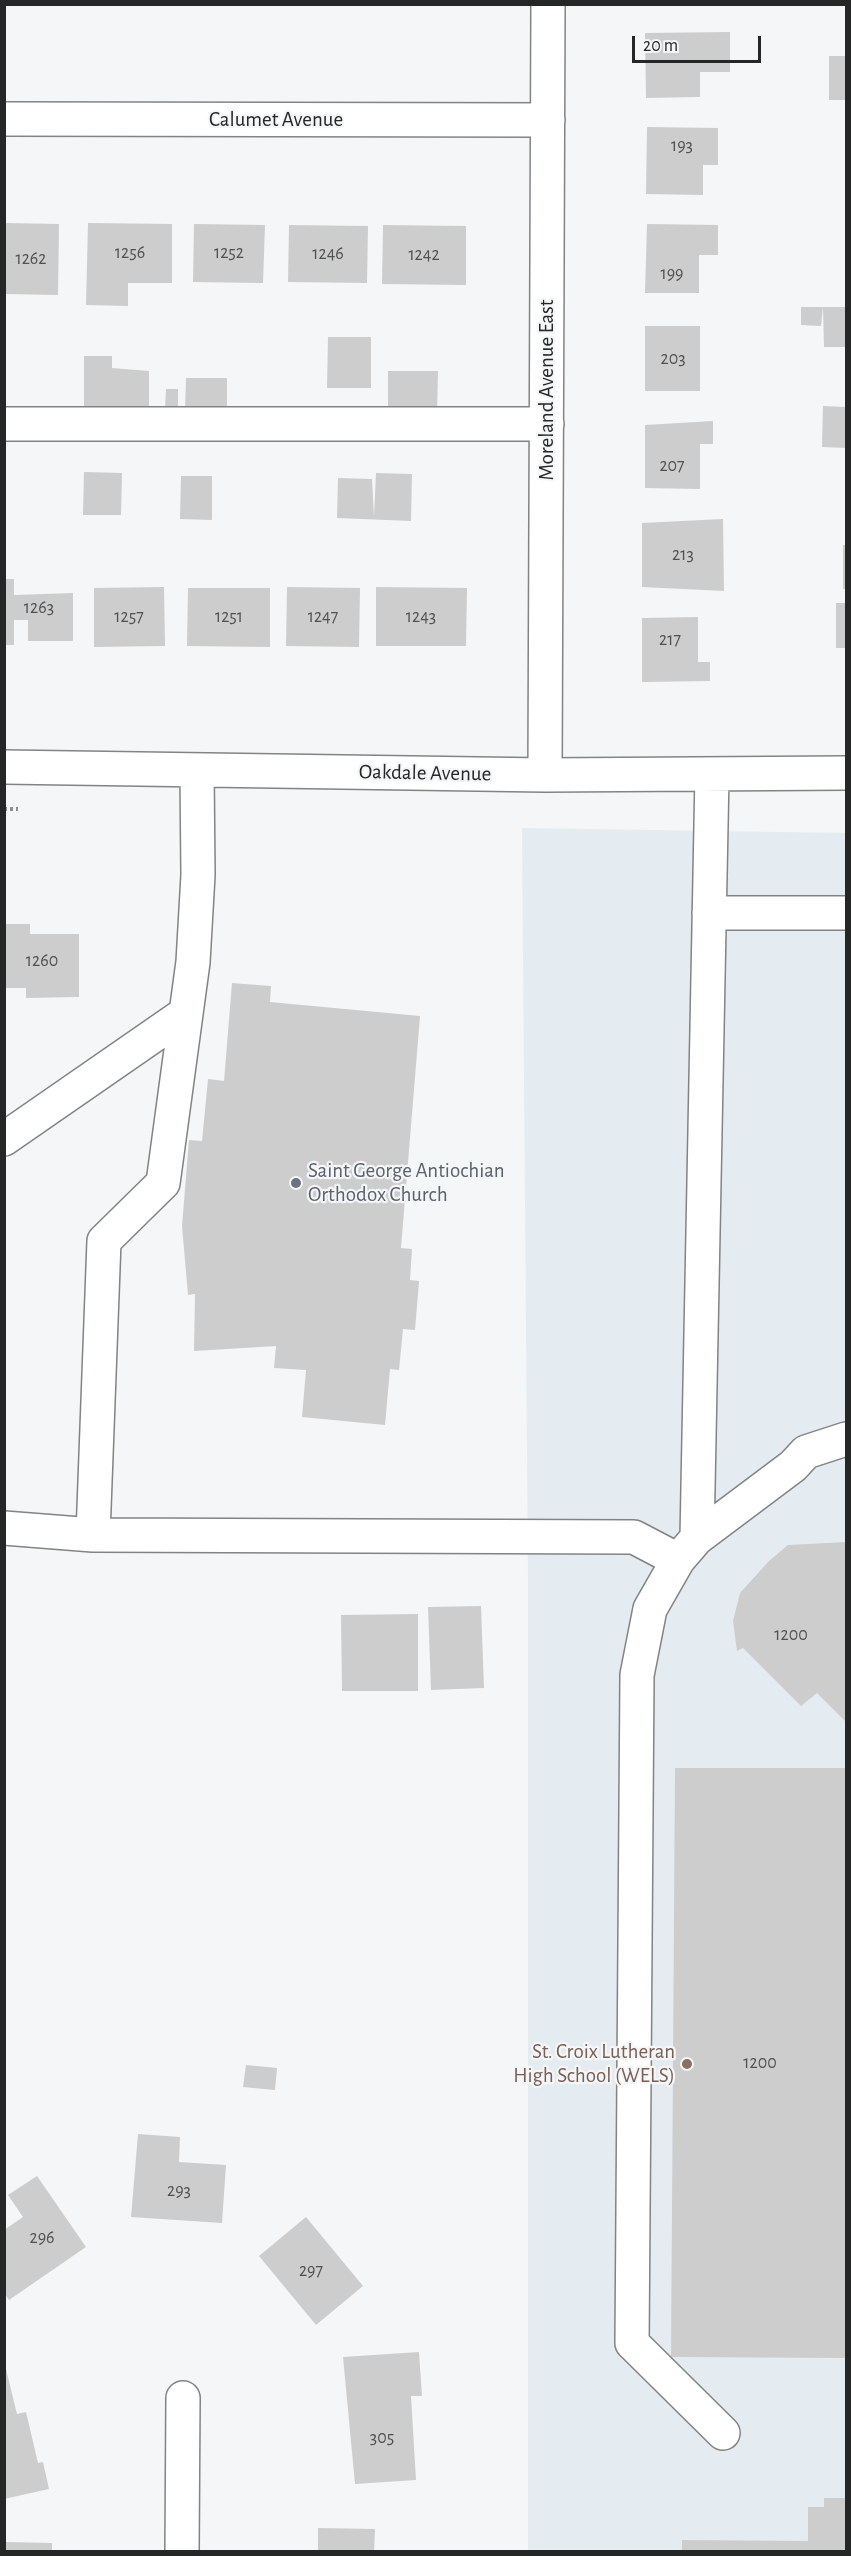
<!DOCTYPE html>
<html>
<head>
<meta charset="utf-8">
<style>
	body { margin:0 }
	#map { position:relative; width:851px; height:2556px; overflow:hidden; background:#f4f6f7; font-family:"Alegreya Sans",sans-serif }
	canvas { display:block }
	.frame { position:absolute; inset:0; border:6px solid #252626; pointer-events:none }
	.scale { position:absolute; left:632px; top:36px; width:129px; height:27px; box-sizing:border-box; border:3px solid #252626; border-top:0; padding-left:8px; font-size:18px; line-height:21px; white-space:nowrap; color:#252626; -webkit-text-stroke:4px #f4f6f7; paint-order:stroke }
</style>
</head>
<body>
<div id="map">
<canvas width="851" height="2556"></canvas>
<div class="frame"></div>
<div class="scale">20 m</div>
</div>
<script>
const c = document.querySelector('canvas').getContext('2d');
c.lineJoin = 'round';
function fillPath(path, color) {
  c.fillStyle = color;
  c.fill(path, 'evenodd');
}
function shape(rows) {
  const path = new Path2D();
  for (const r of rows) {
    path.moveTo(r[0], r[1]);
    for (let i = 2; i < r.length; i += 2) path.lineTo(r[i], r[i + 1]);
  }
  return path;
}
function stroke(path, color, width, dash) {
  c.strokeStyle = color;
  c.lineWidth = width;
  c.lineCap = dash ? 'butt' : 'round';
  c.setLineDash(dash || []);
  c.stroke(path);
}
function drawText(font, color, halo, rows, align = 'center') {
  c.font = font + ' "Alegreya Sans",sans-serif';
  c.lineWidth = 4.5;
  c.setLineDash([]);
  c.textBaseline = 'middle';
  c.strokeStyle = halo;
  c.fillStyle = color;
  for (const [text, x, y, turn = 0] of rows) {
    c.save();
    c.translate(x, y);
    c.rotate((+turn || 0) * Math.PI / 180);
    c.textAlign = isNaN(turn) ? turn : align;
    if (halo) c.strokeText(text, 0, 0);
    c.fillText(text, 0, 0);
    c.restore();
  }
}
fillPath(shape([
	[522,828,846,833,846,2551,528,2551,528,1577]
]), '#e4ecf2');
fillPath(shape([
	[730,32,730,72,700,72,700,97,646,98,645,33],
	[829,56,846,56,846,100,829,100],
	[647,127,718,128,718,165,703,165,703,195,646,194],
	[4,223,59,224,58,295,4,294],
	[88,223,172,224,172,283,128,283,128,306,86,305],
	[194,224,265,225,263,283,193,282],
	[647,224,718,225,718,255,699,255,699,293,645,293],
	[289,225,368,226,367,283,288,282],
	[383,225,466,226,466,285,382,284],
	[801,307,823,307,821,326,801,325],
	[823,307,846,307,846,347,824,347],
	[645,326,700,326,700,391,645,391],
	[328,337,371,337,371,388,327,388],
	[84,356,112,356,112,368,149,371,149,410,84,408],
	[388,371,438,371,437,415,388,414],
	[186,378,227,378,227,412,185,412],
	[166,389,178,389,178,409,165,409],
	[823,406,846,407,846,448,822,447],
	[713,421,713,444,700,444,700,489,645,488,645,425],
	[84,472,122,473,121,515,83,515],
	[376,473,412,474,411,521,337,518,338,478,372,479,374,517],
	[181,476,212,476,212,520,180,519],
	[723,519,724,591,642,587,642,523],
	[843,545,846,545,846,589,843,589],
	[4,579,14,579,14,595,73,593,73,641,28,641,28,620,14,620,14,645,4,645],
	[164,587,165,646,94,647,94,588],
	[287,587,360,588,359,647,286,646],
	[376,587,467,588,466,646,376,646],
	[188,588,270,588,270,647,187,646],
	[836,603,846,603,846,648,836,648],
	[698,617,698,662,710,662,710,681,642,682,642,618],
	[4,924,30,924,30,934,79,934,79,997,26,998,26,988,4,988],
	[232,983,271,986,270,1002,420,1016,401,1248,412,1249,410,1280,419,1281,415,1330,403,1329,399,1370,390,1369,385,1425,302,1417,306,1370,274,1368,276,1346,194,1351,195,1294,188,1295,182,1226,189,1140,202,1141,208,1079,224,1081],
	[846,1542,846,1722,817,1693,801,1706,743,1648,737,1651,733,1621,740,1593,769,1561,788,1545],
	[481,1606,484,1688,431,1690,428,1607],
	[418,1614,418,1691,342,1691,341,1615],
	[675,1768,846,1768,846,2358,671,2357],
	[246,2065,277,2068,275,2090,243,2087],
	[138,2134,180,2137,179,2162,226,2165,222,2223,131,2217],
	[37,2176,86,2247,9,2300,4,2293,4,2230,23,2217,8,2195],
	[306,2217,363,2286,316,2325,259,2256],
	[419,2352,422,2396,411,2396,416,2480,355,2484,343,2357],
	[4,2361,17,2414,26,2412,38,2463,43,2462,49,2489,4,2499],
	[824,2498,846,2498,846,2552,682,2552,682,2540,808,2541,808,2507,824,2507],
	[318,2528,375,2529,374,2552,318,2552],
	[4,2542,52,2543,52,2552,4,2552]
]), '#cdcdce');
const minor = shape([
	[4,119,548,120],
	[4,424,547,424],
	[4,767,545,775,846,773],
	[197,770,198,875,193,962,163,1183,104,1241,93,1535,634,1537,678,1560],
	[545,775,548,4],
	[709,913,846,913],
	[4,1139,186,1013],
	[4,1528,93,1535],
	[697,1538,712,774],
	[723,2433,632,2343,637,1675,650,1609,678,1560,697,1538,793,1466,806,1452,846,1439],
	[182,2552,183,2398]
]);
stroke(minor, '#828384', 36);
stroke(shape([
	[4,809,18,809]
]), '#8e8f90', 4, [3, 3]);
stroke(minor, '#fff', 33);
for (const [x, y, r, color] of [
	[296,1183,6,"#6b7280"],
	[687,2064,6,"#8d6e63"]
]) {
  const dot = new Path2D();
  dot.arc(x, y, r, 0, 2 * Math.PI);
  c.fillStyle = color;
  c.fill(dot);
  stroke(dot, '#f4f6f7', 2);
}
drawText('18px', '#4f5050', null, [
	["193",682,146],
	["1256",130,253],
	["1252",229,253],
	["1246",328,254],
	["1242",424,255],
	["1262",31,259],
	["199",672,274],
	["203",673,359],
	["207",672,466],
	["213",683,555],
	["1263",39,608],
	["1257",129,617],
	["1251",229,617],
	["1247",323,617],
	["1243",421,617],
	["217",670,640],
	["1260",42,961],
	["1200",791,1635],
	["1200",760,2063],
	["293",179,2191],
	["296",42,2238],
	["297",311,2271],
	["305",382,2438]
]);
drawText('21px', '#252626', '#f4f6f7', [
	["Calumet Avenue",276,120],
	["Moreland Avenue East",547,390,-90],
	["Oakdale Avenue",425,773,1]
]);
drawText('21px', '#5b616d', '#f4f6f7', [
	["Saint George Antiochian",308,1171],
	["Orthodox Church",308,1195]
], 'left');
drawText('21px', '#785e54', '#f4f6f7', [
	["St. Croix Lutheran",675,2052],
	["High School (WELS)",675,2076]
], 'right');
</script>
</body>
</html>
